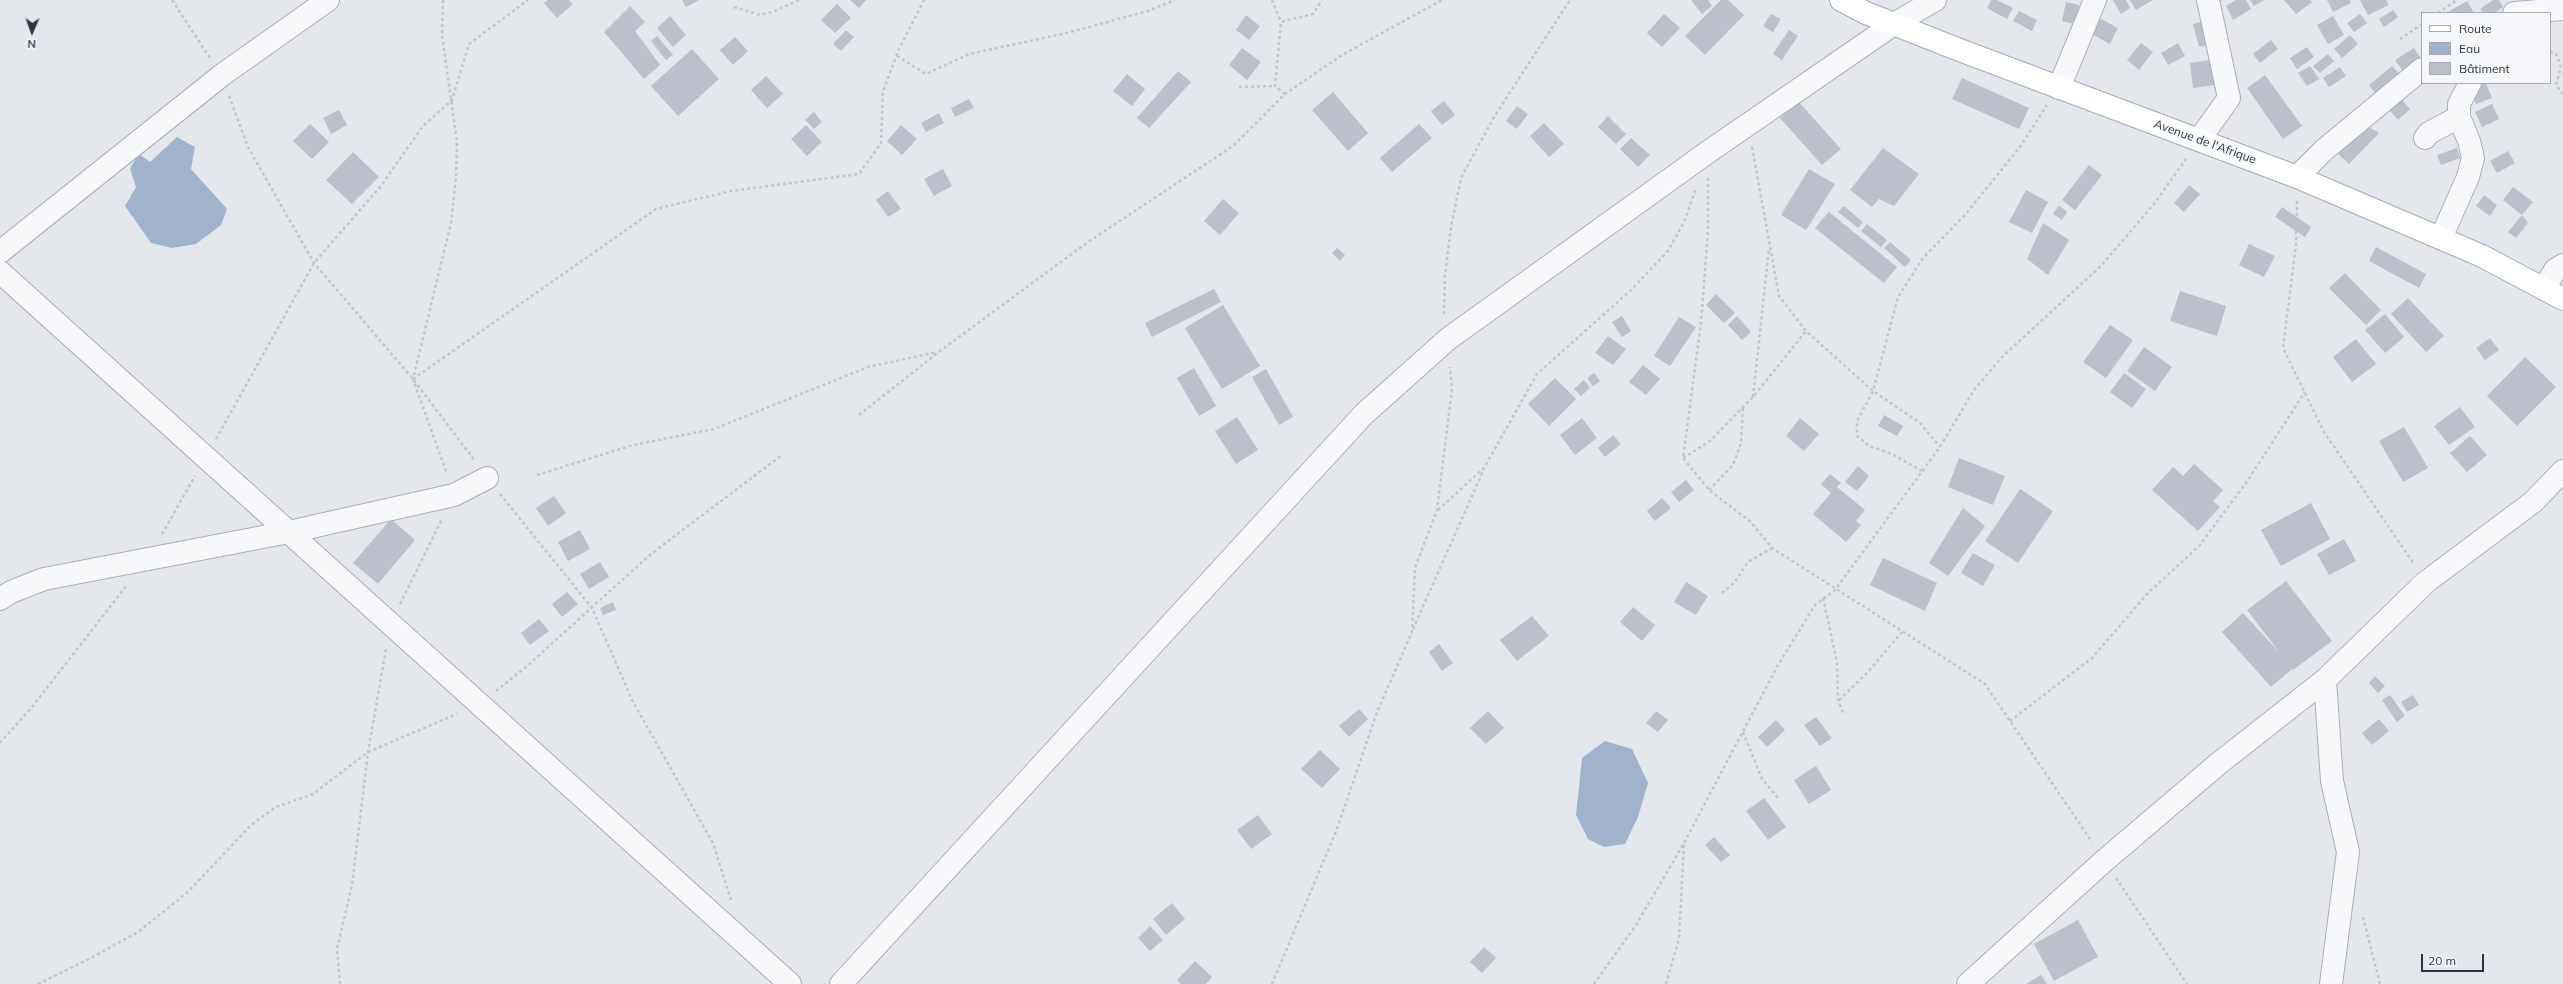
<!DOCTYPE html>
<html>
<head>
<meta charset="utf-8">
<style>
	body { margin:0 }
	#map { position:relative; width:2563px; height:984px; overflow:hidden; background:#e4e7ec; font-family:Mulish,sans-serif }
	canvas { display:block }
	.legend { position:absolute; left:2421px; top:12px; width:130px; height:72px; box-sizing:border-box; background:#f4f6f9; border:1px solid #a4a8b1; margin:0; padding:5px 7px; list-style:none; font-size:12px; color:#2b3445 }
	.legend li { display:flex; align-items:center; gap:8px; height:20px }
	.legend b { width:20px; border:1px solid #a4a8b1 }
	.north { position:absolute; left:12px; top:12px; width:40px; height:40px; -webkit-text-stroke:3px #f4f6f9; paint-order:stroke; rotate:182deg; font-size:11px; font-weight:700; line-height:16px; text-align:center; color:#2b3445 }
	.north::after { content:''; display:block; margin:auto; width:14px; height:18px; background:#2b3445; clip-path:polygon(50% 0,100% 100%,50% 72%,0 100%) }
	.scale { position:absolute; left:2421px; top:954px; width:63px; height:18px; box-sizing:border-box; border:2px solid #2b3445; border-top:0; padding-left:5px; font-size:12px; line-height:14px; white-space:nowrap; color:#2b3445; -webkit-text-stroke:3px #f4f6f9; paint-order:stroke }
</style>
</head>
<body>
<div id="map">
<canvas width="2563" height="984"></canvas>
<ul class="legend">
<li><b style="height:5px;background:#fff"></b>Route</li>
<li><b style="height:11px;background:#9fb4cc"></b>Eau</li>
<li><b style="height:11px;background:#bbc0ca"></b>Bâtiment</li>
</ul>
<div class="north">N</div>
<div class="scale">20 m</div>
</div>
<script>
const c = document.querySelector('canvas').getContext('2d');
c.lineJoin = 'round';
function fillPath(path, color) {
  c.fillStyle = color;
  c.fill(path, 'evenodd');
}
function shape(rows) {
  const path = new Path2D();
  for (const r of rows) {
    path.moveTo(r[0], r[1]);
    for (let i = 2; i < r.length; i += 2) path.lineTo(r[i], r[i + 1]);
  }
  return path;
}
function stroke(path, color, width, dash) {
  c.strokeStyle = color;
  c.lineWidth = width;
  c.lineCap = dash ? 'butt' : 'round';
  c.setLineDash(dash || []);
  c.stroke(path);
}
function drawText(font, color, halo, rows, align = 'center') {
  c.font = font + ' Mulish,sans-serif';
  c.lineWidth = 3;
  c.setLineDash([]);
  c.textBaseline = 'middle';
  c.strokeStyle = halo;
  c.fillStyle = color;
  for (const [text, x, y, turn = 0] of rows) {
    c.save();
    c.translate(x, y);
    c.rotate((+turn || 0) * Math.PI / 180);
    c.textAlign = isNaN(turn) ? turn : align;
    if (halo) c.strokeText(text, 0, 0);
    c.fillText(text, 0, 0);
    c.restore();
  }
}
fillPath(shape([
	[177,137,195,147,191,169,227,209,221,225,196,244,172,248,151,243,125,206,136,187,130,168,139,154,150,162],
	[1605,741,1632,749,1648,783,1638,817,1625,844,1604,847,1588,839,1576,815,1582,758]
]), '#9fb4cc');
fillPath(shape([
	[548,0,569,0,573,4,557,18,544,3],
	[682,0,699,0,686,7],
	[850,0,866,0,859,8],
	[1691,0,1708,0,1712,6,1702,14],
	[1721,0,1728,0,1744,15,1705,55,1685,36],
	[1991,0,1997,0,2013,8,2007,19,1987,8],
	[2113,0,2126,0,2130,8,2121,14],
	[2130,0,2153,0,2136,10],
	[2236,0,2246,0,2251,9,2233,20,2226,6],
	[2250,0,2264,0,2254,6],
	[2284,0,2310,0,2312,2,2296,14],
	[2327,0,2350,0,2351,3,2333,12],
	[2360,0,2386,0,2389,5,2368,15],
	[2493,0,2499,0,2503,7,2494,13,2483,13,2480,9],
	[2467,1,2474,13,2446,13],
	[2066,2,2079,5,2074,24,2062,21],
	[837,4,851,18,835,33,821,20],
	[630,6,645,22,635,31,660,65,644,79,604,32],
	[2393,10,2398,17,2384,27,2379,19],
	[2019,11,2037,20,2032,31,2013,21],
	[1664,14,1680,28,1662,47,1647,33],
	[1771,14,1781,19,1773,32,1763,26],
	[2360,14,2367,23,2354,32,2347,23],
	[1246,15,1260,26,1249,40,1236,30],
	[670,16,686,35,673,47,657,28],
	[2333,16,2344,35,2328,44,2317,25],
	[2099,18,2118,28,2110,44,2090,33],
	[2209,20,2215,43,2199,47,2193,24],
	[846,30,854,37,841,51,833,44],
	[1789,30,1798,36,1782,60,1773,54],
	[2350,35,2358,44,2342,58,2334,49],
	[657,36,673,55,666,60,651,41],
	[735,37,748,51,733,65,720,50],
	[2271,40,2278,49,2260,63,2253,54],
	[2141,43,2153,52,2139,70,2127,60],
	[2178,43,2185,56,2168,65,2161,53],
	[2307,47,2314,57,2297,69,2290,58],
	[1242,48,1261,62,1247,80,1229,65],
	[2414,48,2421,59,2403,71,2395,60],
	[692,49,719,79,678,116,651,86],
	[2328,54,2334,61,2320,73,2313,66],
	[2212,60,2215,85,2193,88,2190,63],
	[2310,66,2319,79,2307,86,2298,73],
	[2392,66,2399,74,2376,94,2369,85],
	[2340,67,2346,76,2329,87,2323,78],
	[1178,71,1191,82,1149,128,1137,118],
	[1127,74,1145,89,1132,106,1113,91],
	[2265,75,2302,126,2283,139,2247,88],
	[766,76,783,94,767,108,751,90],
	[1962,78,2029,108,2019,129,1952,99],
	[2476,83,2486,83,2492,98,2476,104,2469,86],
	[1333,92,1368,133,1348,151,1312,110],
	[2398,95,2410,109,2398,120,2386,106],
	[969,99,974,108,955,117,951,108],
	[1444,101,1455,115,1442,125,1431,111],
	[1798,101,1841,149,1822,165,1780,118],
	[2492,104,2499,119,2482,127,2475,112],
	[1517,106,1528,114,1517,129,1506,121],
	[339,110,347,125,331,134,323,118],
	[814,112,822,122,814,129,805,120],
	[939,113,944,123,926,132,921,123],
	[1608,116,1626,134,1616,144,1598,127],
	[1544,123,1564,144,1549,157,1530,136],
	[310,124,329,142,312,159,293,141],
	[1419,124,1432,138,1392,172,1380,158],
	[806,125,822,142,807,156,791,139],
	[901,125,917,139,902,155,887,141],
	[2366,125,2379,133,2349,164,2338,154],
	[1631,138,1650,155,1638,167,1620,149],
	[1883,148,1919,174,1894,206,1879,199,1872,207,1850,190],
	[2457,148,2460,158,2441,165,2437,155],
	[2508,151,2515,163,2497,173,2490,161],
	[353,152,379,177,352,204,326,180],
	[2089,165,2102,175,2075,210,2062,200],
	[943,169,952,186,934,196,924,179],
	[1809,169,1835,184,1806,230,1781,215],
	[2189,185,2200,194,2184,212,2174,203],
	[2513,187,2533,202,2522,215,2503,200],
	[2026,190,2048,202,2032,233,2009,222],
	[888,191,901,209,888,217,876,200],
	[2484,195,2497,205,2490,216,2476,206],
	[1223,199,1239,213,1220,235,1204,221],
	[2059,205,2067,212,2062,220,2053,214],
	[1844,206,1863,222,1858,228,1838,212],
	[2282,207,2311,227,2305,237,2275,217],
	[1829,212,1897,267,1884,283,1815,228],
	[2522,215,2528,223,2516,238,2508,232],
	[2043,223,2069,240,2048,275,2027,259],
	[1867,224,1887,240,1881,247,1861,231],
	[1890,242,1911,260,1905,267,1884,248],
	[2249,244,2275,256,2264,277,2239,265],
	[2376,247,2426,274,2419,288,2369,261],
	[1337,248,1345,255,1340,261,1332,253],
	[2345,273,2381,310,2366,325,2329,288],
	[1214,289,1221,302,1152,337,1145,323],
	[2180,291,2226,306,2217,336,2170,321],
	[1716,294,1735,313,1724,323,1706,305],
	[2408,298,2444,336,2426,352,2391,314],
	[1223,305,1260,366,1222,389,1185,328],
	[2385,314,2404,337,2385,353,2365,330],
	[1622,316,1631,331,1622,337,1612,322],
	[1737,316,1751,332,1742,340,1728,325],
	[1679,317,1696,327,1670,366,1654,356],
	[2110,325,2133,340,2106,378,2083,362],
	[1608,336,1626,349,1613,365,1595,353],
	[2490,338,2499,350,2485,360,2476,348],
	[2356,339,2376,364,2352,382,2333,357],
	[2144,347,2172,367,2155,391,2127,371],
	[2525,357,2556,387,2517,426,2487,396],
	[1643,365,1660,379,1646,395,1629,382],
	[1194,368,1216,406,1199,416,1177,378],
	[1266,369,1293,417,1279,425,1252,377],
	[1594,373,1600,381,1593,386,1587,378],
	[2124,373,2146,389,2132,408,2110,392],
	[1555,378,1576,399,1549,426,1528,404],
	[1584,380,1590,388,1581,396,1574,389],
	[2460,407,2475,427,2449,445,2434,426],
	[1884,415,1903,426,1897,436,1878,426],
	[1237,417,1258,450,1236,464,1215,431],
	[1582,418,1597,438,1575,455,1560,435],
	[1800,418,1819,434,1804,451,1786,436],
	[2404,427,2428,468,2403,482,2379,441],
	[1613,435,1621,444,1605,457,1598,448],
	[2470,436,2487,455,2467,472,2450,453],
	[1959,458,2005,476,1993,505,1948,487],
	[2194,464,2223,490,2213,501,2220,507,2198,531,2152,490,2173,467,2183,476],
	[1858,466,1869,476,1857,491,1845,482],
	[1830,474,1841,483,1837,487,1865,510,1856,521,1861,525,1846,542,1813,514,1831,493,1821,484],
	[1686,480,1694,490,1679,502,1671,492],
	[2020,489,2053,511,2018,563,1985,541],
	[554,496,566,513,548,526,536,508],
	[1662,498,1671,508,1655,521,1647,511],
	[2311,503,2330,539,2281,566,2261,530],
	[1963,508,1985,526,1948,576,1929,563],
	[391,519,415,540,378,584,353,563],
	[580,530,590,549,568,561,558,542],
	[2344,539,2356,561,2329,575,2317,554],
	[1973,553,1995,565,1983,586,1961,573],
	[1883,558,1937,583,1925,611,1870,585],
	[600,562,609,577,589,589,580,574],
	[2286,581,2332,641,2293,670,2292,669,2271,687,2222,632,2243,613,2280,653,2247,610],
	[1686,582,1708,596,1696,615,1674,602],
	[567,592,578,604,562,617,552,604],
	[613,602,616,610,603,615,600,608],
	[1633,607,1655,625,1642,641,1620,622],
	[1532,616,1549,636,1517,661,1500,640],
	[539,619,549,631,530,645,521,633],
	[1439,644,1453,663,1442,671,1429,652],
	[2375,676,2385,686,2378,693,2369,683],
	[2390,695,2405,716,2397,722,2382,700],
	[2413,695,2419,705,2407,712,2401,702],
	[1359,709,1368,719,1349,737,1339,726],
	[1488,711,1504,728,1486,744,1470,728],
	[1656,711,1668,720,1658,732,1646,723],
	[1816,717,1832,738,1820,746,1804,725],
	[2379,719,2389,731,2372,745,2362,733],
	[1776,720,1785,730,1767,747,1758,737],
	[1320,750,1340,769,1322,788,1301,769],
	[1816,766,1831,790,1809,804,1794,780],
	[1764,798,1786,827,1768,840,1746,811],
	[1258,815,1272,834,1251,849,1237,830],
	[1714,837,1730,855,1721,862,1705,845],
	[1172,903,1185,919,1166,935,1153,919],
	[2078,920,2098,957,2054,981,2034,944],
	[1150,926,1163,940,1150,951,1138,938],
	[1484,947,1496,958,1482,973,1470,962],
	[1195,961,1212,977,1206,984,1181,984,1177,980],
	[2041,975,2047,984,2026,984]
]), '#bbc0ca');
const minor = shape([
	[2514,13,2563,9],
	[2059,88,2095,0],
	[2425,138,2429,133,2459,117],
	[2199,140,2229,98,2208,0],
	[2297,177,2324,150,2422,69],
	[2441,238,2468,177,2473,158,2469,141,2459,117,2459,104,2470,83],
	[0,252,222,75,328,0],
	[0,272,790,984],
	[2544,289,2555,270,2563,265],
	[0,599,11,592,44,579,289,532,454,495,487,478],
	[2325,680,2332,781,2348,852,2331,984],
	[841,984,1364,414,1448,339,1708,152,1894,24,1935,0],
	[1968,984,2104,861,2218,764,2325,680,2426,582,2533,502,2563,471]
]);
const major = shape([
	[1841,0,1866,13,1957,49,2297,177,2482,256,2563,299]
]);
stroke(minor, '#a9aeb7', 24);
stroke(major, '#a3abb8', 24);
stroke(shape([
	[172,0,210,58],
	[443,0,442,35,457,142,456,178,451,223,413,379,447,474],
	[1272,0,1281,22],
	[734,7,760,15,775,11,799,0],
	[2438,13,2457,0],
	[2400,39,2422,24],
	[2550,51,2556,54,2561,67,2556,85,2563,94],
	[897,56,926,74,969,54,1067,33,1148,11,1175,0],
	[1239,87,1275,86],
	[1285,94,1275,86,1281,22,1313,14,1322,0],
	[229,96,248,147,314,263,413,379,475,461],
	[1752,147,1779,296,1806,331,1873,391,1920,423,1940,447],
	[1708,178,1708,230,1701,323,1683,458,1709,490,1751,522,1772,548,1985,684,2092,842],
	[2297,201,2296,245,2283,348,2324,432,2414,564],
	[1444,314,1445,276,1451,227,1461,178,1494,117,1570,0],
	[413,379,656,209,731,191,859,174,881,143,883,91,899,49,924,0],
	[1753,397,1769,249],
	[859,415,940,351,1088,242,1233,146,1285,94,1342,55,1442,0],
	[216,439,314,263,380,187,423,126,452,100,469,44,528,0],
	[1683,458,1710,441,1753,397,1806,331],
	[1922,471,1892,454,1869,446,1857,436,1857,421,1873,391,1898,297,1923,258,1965,215,2020,147,2047,105],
	[537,475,633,445,714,429,868,367,937,352],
	[1709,490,1733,465,1741,443,1743,407],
	[500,494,592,608,633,702,713,843,731,900],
	[1438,510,1484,468,1537,374,1631,290,1668,251,1685,220,1696,188],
	[162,534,195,476],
	[1722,593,1734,583,1748,562,1772,548],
	[1823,598,1837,662,1838,700,1844,715],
	[400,604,442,519],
	[1413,629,1484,469],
	[496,691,527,666,651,554,782,455],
	[1839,700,1866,674,1902,632],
	[2010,721,2092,658,2147,594,2199,546,2246,483,2305,392],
	[1743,732,1762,779,1778,798],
	[0,743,32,707,127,585],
	[2116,878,2187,984],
	[2363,917,2380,984],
	[38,984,91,958,138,932,188,892,251,825,276,807,313,794,368,752,457,714],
	[340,984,337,949,352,885,368,752,386,649],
	[1272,984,1337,829,1377,712,1412,632,1415,568,1437,510,1452,389,1450,367],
	[1594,984,1636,925,1684,843,1778,665,1815,605,1835,590,1940,447,1974,390,2002,357,2101,266,2154,204,2186,159],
	[1666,984,1679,939,1684,843]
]), '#c2c5cb', 2.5, [3, 3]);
stroke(minor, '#f7f8fa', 22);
stroke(major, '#fff', 22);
drawText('12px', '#2b3445', '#f4f6f9', [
	["Avenue de l'Afrique",2205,142,20]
]);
</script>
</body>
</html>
